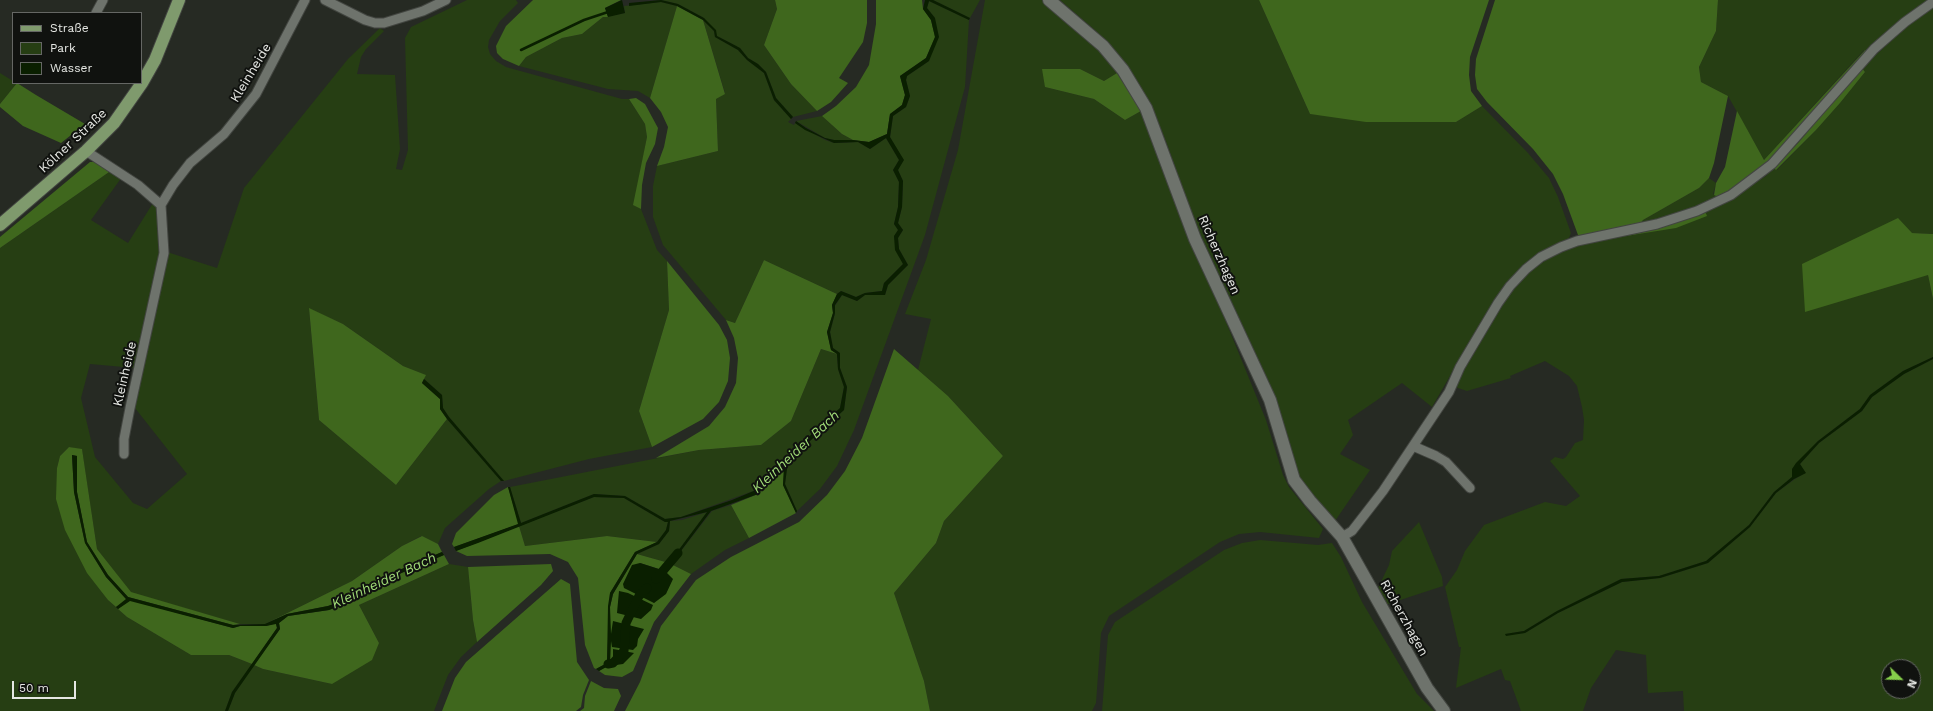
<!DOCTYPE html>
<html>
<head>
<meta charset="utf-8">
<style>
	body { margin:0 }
	#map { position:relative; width:1933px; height:711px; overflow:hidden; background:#262a23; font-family:"Work Sans",sans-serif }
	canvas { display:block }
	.legend { position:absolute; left:12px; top:12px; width:130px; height:72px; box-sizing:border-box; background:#10120f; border:1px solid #656764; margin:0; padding:5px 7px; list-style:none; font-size:12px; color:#e5e7e3 }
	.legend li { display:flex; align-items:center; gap:8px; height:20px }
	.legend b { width:20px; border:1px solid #656764 }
	.north { position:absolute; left:1881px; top:659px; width:40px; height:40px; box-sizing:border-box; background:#10120f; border:1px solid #656764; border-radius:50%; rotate:113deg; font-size:11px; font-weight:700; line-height:16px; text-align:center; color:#e5e7e3 }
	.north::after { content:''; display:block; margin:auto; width:14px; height:18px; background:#86cf4b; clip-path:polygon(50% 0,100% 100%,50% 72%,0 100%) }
	.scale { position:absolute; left:12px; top:681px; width:64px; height:18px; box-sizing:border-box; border:2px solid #e5e7e3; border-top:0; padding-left:5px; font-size:12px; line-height:14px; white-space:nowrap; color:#e5e7e3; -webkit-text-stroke:3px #10120f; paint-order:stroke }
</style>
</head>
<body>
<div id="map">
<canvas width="1933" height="711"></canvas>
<ul class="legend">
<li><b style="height:5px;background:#7f9a6d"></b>Straße</li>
<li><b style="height:11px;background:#263e13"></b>Park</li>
<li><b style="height:11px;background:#0a1f00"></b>Wasser</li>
</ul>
<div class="north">N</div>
<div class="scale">50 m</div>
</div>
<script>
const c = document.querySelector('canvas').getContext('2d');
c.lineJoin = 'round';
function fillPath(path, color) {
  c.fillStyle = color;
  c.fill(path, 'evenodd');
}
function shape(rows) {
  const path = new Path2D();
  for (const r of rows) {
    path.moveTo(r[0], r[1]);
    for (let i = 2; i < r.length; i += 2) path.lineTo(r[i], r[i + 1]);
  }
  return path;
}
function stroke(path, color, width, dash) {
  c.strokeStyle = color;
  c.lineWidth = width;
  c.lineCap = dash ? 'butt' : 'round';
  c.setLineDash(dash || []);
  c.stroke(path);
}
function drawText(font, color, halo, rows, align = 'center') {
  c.font = font + ' "Work Sans",sans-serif';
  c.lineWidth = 4;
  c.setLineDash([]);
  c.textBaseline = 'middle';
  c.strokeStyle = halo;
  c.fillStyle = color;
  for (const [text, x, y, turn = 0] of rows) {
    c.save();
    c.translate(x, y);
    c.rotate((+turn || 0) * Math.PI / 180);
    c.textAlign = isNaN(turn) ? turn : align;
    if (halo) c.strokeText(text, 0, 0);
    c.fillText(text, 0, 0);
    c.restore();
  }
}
fillPath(shape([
	[467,0,516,0,518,3,500,21,489,40,488,47,490,54,496,61,506,67,524,72,622,99,629,99,645,124,647,137,634,205,641,209,657,250,667,261,669,310,639,411,652,447,589,459,504,481,449,417,443,408,442,395,424,379,425,375,403,366,343,324,309,309,319,420,396,485,447,419,501,481,489,489,445,528,438,544,421,536,402,546,352,581,265,624,240,624,131,593,97,549,82,450,69,447,60,456,57,468,108,600,127,617,191,655,229,655,252,664,232,692,225,711,0,711,0,248,112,170,122,177,91,220,128,243,153,203,156,207,160,257,135,368,90,364,81,398,95,457,133,503,147,509,187,474,135,408,167,252,217,268,244,188,348,59,380,28,384,31,366,49,361,57,357,74,395,75,400,149,396,169,402,170,408,150,405,38,411,27],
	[661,0,775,0,777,9,764,45,791,84,817,111,793,117,776,98,766,72,758,64,748,58,740,48,717,36,704,18,678,4],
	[933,0,980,0,970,18],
	[985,0,1042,0,1100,51,1117,73,1104,81,1080,69,1045,87,1094,99,1125,120,1141,111,1190,243,1224,317,1266,420,1283,475,1289,487,1323,529,1319,538,1260,532,1239,534,1220,542,1109,616,1101,633,1096,703,1092,711,930,711,924,681,894,593,936,543,944,521,1003,456,948,396,918,370,931,319,905,314,926,260,958,150],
	[1060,0,1259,0,1310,114,1456,122,1482,106,1528,153,1549,178,1558,197,1571,233,1569,238,1539,255,1506,284,1494,300,1432,407,1402,383,1348,420,1353,435,1340,454,1370,470,1335,521,1307,489,1298,476,1288,436,1268,380,1195,223,1167,144,1153,109,1121,59,1097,32],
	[1718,0,1929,0,1908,14,1867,52,1864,50,1764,160,1728,96,1701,82,1699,67,1716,31],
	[929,1,969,20,965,87,925,235,854,430,837,466,820,489,797,511,785,484,788,461,844,410,847,387,840,368,840,353,833,348,830,332,835,314,835,306,842,295,857,301,865,295,885,295,888,285,908,265,899,249,898,238,903,230,898,223,902,207,903,181,898,170,903,160,890,137,893,116,906,107,910,96,906,80,907,76,929,61,935,18,927,8],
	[661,2,677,6,650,98,638,91,608,89,519,66,526,57,562,38,582,34,603,17,625,13,624,6],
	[1933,7,1933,234,1912,233,1928,275,1933,299,1933,357,1903,371,1870,395,1860,409,1818,441,1798,463,1792,477,1774,492,1749,525,1706,561,1659,576,1621,579,1557,611,1524,631,1506,634,1525,633,1558,613,1622,582,1660,578,1708,563,1750,527,1776,493,1795,479,1805,473,1800,464,1819,443,1862,411,1872,397,1904,374,1933,359,1933,711,1684,711,1683,691,1648,693,1646,655,1616,650,1591,688,1583,711,1521,711,1510,681,1505,680,1501,669,1456,688,1461,647,1459,647,1445,587,1457,570,1465,551,1484,525,1545,502,1566,506,1580,496,1550,461,1555,457,1563,459,1566,457,1575,443,1583,440,1584,420,1582,407,1577,386,1569,376,1545,361,1510,376,1511,378,1467,391,1455,387,1455,385,1508,296,1525,275,1541,263,1557,254,1580,244,1626,234,1626,236,1705,211,1741,192,1766,176,1774,167,1777,170,1816,130,1840,103,1865,72,1862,68,1908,25],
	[1889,667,1913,667,1913,691,1889,691],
	[703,20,714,31,715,37,738,50,747,60,764,73,774,100,791,119,788,122,794,125,795,123,825,140,834,143,858,142,870,149,886,138,899,160,893,170,899,182,898,207,894,224,898,230,894,237,903,264,884,283,882,291,865,293,856,297,841,291,837,294,764,260,735,323,726,320,663,245,653,217,653,186,657,166,718,151,716,99,725,93],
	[0,73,13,81,13,83,17,83,0,104],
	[822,116,842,134,853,140,834,140,825,138,796,121],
	[1709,178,1716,183,1713,194,1718,197,1688,210,1640,224,1643,220,1699,188],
	[821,349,837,354,838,369,844,387,840,408,773,470,756,490,681,517,665,519,625,496,594,494,521,523,510,487,699,450,761,445,791,421],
	[594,497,624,498,665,522,668,522,666,530,657,542,607,536,525,546,519,526],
	[731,505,749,538,725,550,691,574,671,564,712,511],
	[707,512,669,563,637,554,659,544,669,531,670,521,682,520],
	[1419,522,1442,577,1443,586,1385,605,1377,590,1389,565,1392,551],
	[1260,540,1318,545,1332,543,1341,557,1362,602,1417,694,1434,711,1102,711,1108,635,1115,622,1224,550,1242,543],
	[449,564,468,567,473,620,477,642,461,657,448,675,434,711,228,711,235,693,254,665,263,669,332,684,379,643,359,605]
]), '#263e13');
fillPath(shape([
	[533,0,621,0,605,8,608,17,603,17,582,34,562,38,526,57,519,66,503,59,497,53,496,46,506,26],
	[775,0,867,0,867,23,863,42,839,78,848,83,831,102,817,111,791,84,764,45,777,9],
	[876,0,922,0,923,9,931,20,935,37,926,58,900,76,905,95,902,105,890,114,887,134,869,142,853,140,842,134,822,116,836,106,856,87,869,65,876,24],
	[1259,0,1489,0,1470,57,1469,75,1471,91,1482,106,1456,122,1366,122,1310,114],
	[1495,0,1718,0,1716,31,1699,67,1701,82,1728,96,1714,163,1709,178,1699,188,1643,220,1640,224,1580,236,1578,235,1563,194,1553,174,1533,149,1487,102,1477,89,1475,75,1476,59],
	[677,6,703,20,725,94,716,99,718,151,657,166,664,147,668,127,661,112,650,98],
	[1865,50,1867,52,1801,128,1753,177,1718,197,1714,195,1716,183,1725,167,1737,111,1764,160],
	[1862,68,1865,72,1840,103,1816,130,1776,170,1774,168,1798,143],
	[1042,69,1080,69,1104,81,1117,73,1141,111,1125,120,1094,99,1045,87],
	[17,83,36,95,85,124,61,143,23,126,0,107,0,104],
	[636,98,645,104,658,128,655,144,646,163,642,185,641,209,633,205,647,137,645,124,629,99],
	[90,162,99,162,112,170,0,248,0,237],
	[1705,211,1707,216,1676,228,1626,236,1626,234],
	[1898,218,1912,233,1933,234,1933,299,1928,275,1805,312,1802,264],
	[764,260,837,294,832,305,833,313,827,332,831,350,837,354,821,349,791,421,761,445,699,450,656,458,709,426,725,407,736,383,738,358,734,338,726,320,735,323],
	[667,261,719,325,727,340,730,358,728,381,719,402,703,419,652,447,639,411,669,310],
	[309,308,343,324,403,366,426,375,422,383,440,399,440,409,447,419,396,485,319,420],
	[894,349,948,396,1003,456,944,521,936,543,894,593,924,681,930,711,625,711,640,682,661,626,696,580,731,557,799,522,827,495,845,471,862,438],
	[69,447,82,449,97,549,131,592,240,624,233,625,128,597,108,575,87,542,77,492,77,456,72,455,74,492,85,543,106,577,127,600,116,607,108,600,87,573,65,530,56,499,57,468,60,456],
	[785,464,783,485,796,513,749,538,731,505,758,494],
	[508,487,519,524,454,547,452,544,456,533,494,495],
	[519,526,525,546,607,536,657,542,635,552,610,593,607,663,596,669,594,668,585,645,578,578,568,562,550,554,467,556,456,551],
	[422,536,438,544,442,552,390,574,345,600,328,606,287,614,265,624,352,581,402,546],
	[637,554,669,563,691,574,654,622,633,671,622,677,605,675,599,671,610,664,610,607,613,594],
	[640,563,665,571,654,603],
	[444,555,449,564,359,605,379,643,372,660,332,684,263,669,254,665,280,629,279,623,288,616,329,610,347,603,392,577],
	[551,564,553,571,541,585,477,642,473,620,468,567],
	[561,579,570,584,577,662,589,680,583,695,581,707,576,711,442,711,455,678,466,662],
	[130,600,233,628,240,626,266,626,276,623,277,628,252,664,229,655,191,655,127,617,118,609],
	[591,681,604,688,618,689,621,696,614,711,580,711,584,708,585,696]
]), '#3f671d');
fillPath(shape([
	[622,0,625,13,608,17,605,8],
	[661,0,678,4,704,18,716,30,717,36,740,48,748,58,758,64,766,72,776,98,793,117,791,119,774,100,764,73,747,60,738,50,715,37,714,31,703,20,677,6,661,2,629,6,629,3],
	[925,0,933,0,970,18,969,20,929,1,927,8,935,18,939,37,929,61,907,76,906,80,910,96,906,107,893,116,890,137,904,160,898,170,903,181,902,207,898,223,903,230,898,238,899,249,908,265,888,285,885,295,865,295,857,301,842,295,835,305,835,313,830,332,833,348,840,353,840,368,847,387,844,410,788,461,785,484,797,511,796,513,783,485,784,465,758,494,711,511,671,564,669,563,707,512,670,521,669,531,659,544,637,554,613,594,610,607,611,634,613,621,644,629,638,639,637,646,633,650,612,647,611,641,610,665,599,671,596,669,607,663,608,606,610,593,635,552,657,542,666,530,668,522,665,522,624,498,594,497,478,543,456,551,454,547,518,524,508,487,510,487,521,523,594,494,625,496,665,519,681,517,732,500,756,490,773,470,840,408,844,387,838,369,837,354,831,350,827,332,833,313,832,305,837,294,841,291,856,297,865,293,882,291,884,283,903,264,895,250,894,236,898,230,894,224,898,207,899,182,893,170,899,160,886,138,870,149,858,142,834,143,805,130,795,123,796,121,806,128,825,138,834,140,853,140,869,142,887,134,890,114,902,105,905,95,900,76,926,58,935,37,931,20,923,9],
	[1933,357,1933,359,1904,374,1872,397,1862,411,1819,443,1800,464,1806,473,1794,479,1776,493,1750,527,1708,563,1660,578,1622,582,1558,613,1525,633,1506,636,1505,634,1524,631,1557,611,1621,579,1659,576,1706,561,1749,525,1774,492,1792,477,1792,469,1796,463,1818,441,1860,409,1870,395,1903,371],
	[424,379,442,395,443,408,449,417,504,481,501,481,447,419,440,409,440,399,422,383],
	[72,455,77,456,77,492,87,542,108,575,128,597,233,625,265,624,287,614,328,606,345,600,390,574,442,552,444,555,392,577,347,603,329,610,288,616,279,623,280,629,235,693,228,711,225,711,232,692,277,628,276,624,266,626,240,626,233,628,130,601,118,609,116,607,126,599,106,577,85,543,74,492],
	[640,563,665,571,673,579,666,594,654,603,624,588,623,584,632,565],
	[619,591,628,593,653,605,651,610,641,619,617,613],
	[613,649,624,651,634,653,623,664,616,665,613,663]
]), '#0a1f00');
stroke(shape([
	[521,50,584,20,608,12]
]), '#0a1f00', 2.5);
stroke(shape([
	[656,579,678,553],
	[608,664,613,663,624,651,626,623,639,596,647,588]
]), '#0a1f00', 9);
const street = shape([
	[325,0,365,20,375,23,384,23,423,11,446,0],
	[96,13,103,0],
	[86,151,138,185,161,205,164,253,130,408,124,439,124,454],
	[161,205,173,185,190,163,224,134,256,94,305,0],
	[1413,446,1436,456,1446,462,1470,488],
	[1342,537,1352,531,1383,491,1449,392,1460,367,1498,303,1510,286,1526,269,1541,257,1561,247,1577,241,1657,224,1697,211,1731,195,1772,164,1874,49,1905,22,1933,2]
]);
const secondary = shape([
	[1049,0,1103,46,1123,70,1146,108,1195,239,1270,400,1294,480,1310,501,1342,537,1427,688,1444,711]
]);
const primary = shape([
	[0,225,86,151,114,123,142,83,155,60,179,0]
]);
stroke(street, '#424540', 11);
stroke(secondary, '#424540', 14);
stroke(primary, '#424540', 14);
stroke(street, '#6e736c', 9);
stroke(secondary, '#6e736c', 12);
stroke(primary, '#7f9a6d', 12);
drawText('13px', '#e5e7e3', '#10120f', [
	["Kleinheide",251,73,-59],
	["Kölner Straße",73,141,-43],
	["Richerzhagen",1219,255,66],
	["Kleinheide",125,374,-77],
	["Richerzhagen",1404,618,61]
]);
drawText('italic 14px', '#9fd976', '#10120f', [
	["Kleinheider Bach",796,452,-43],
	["Kleinheider Bach",384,581,-25]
]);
</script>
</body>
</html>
